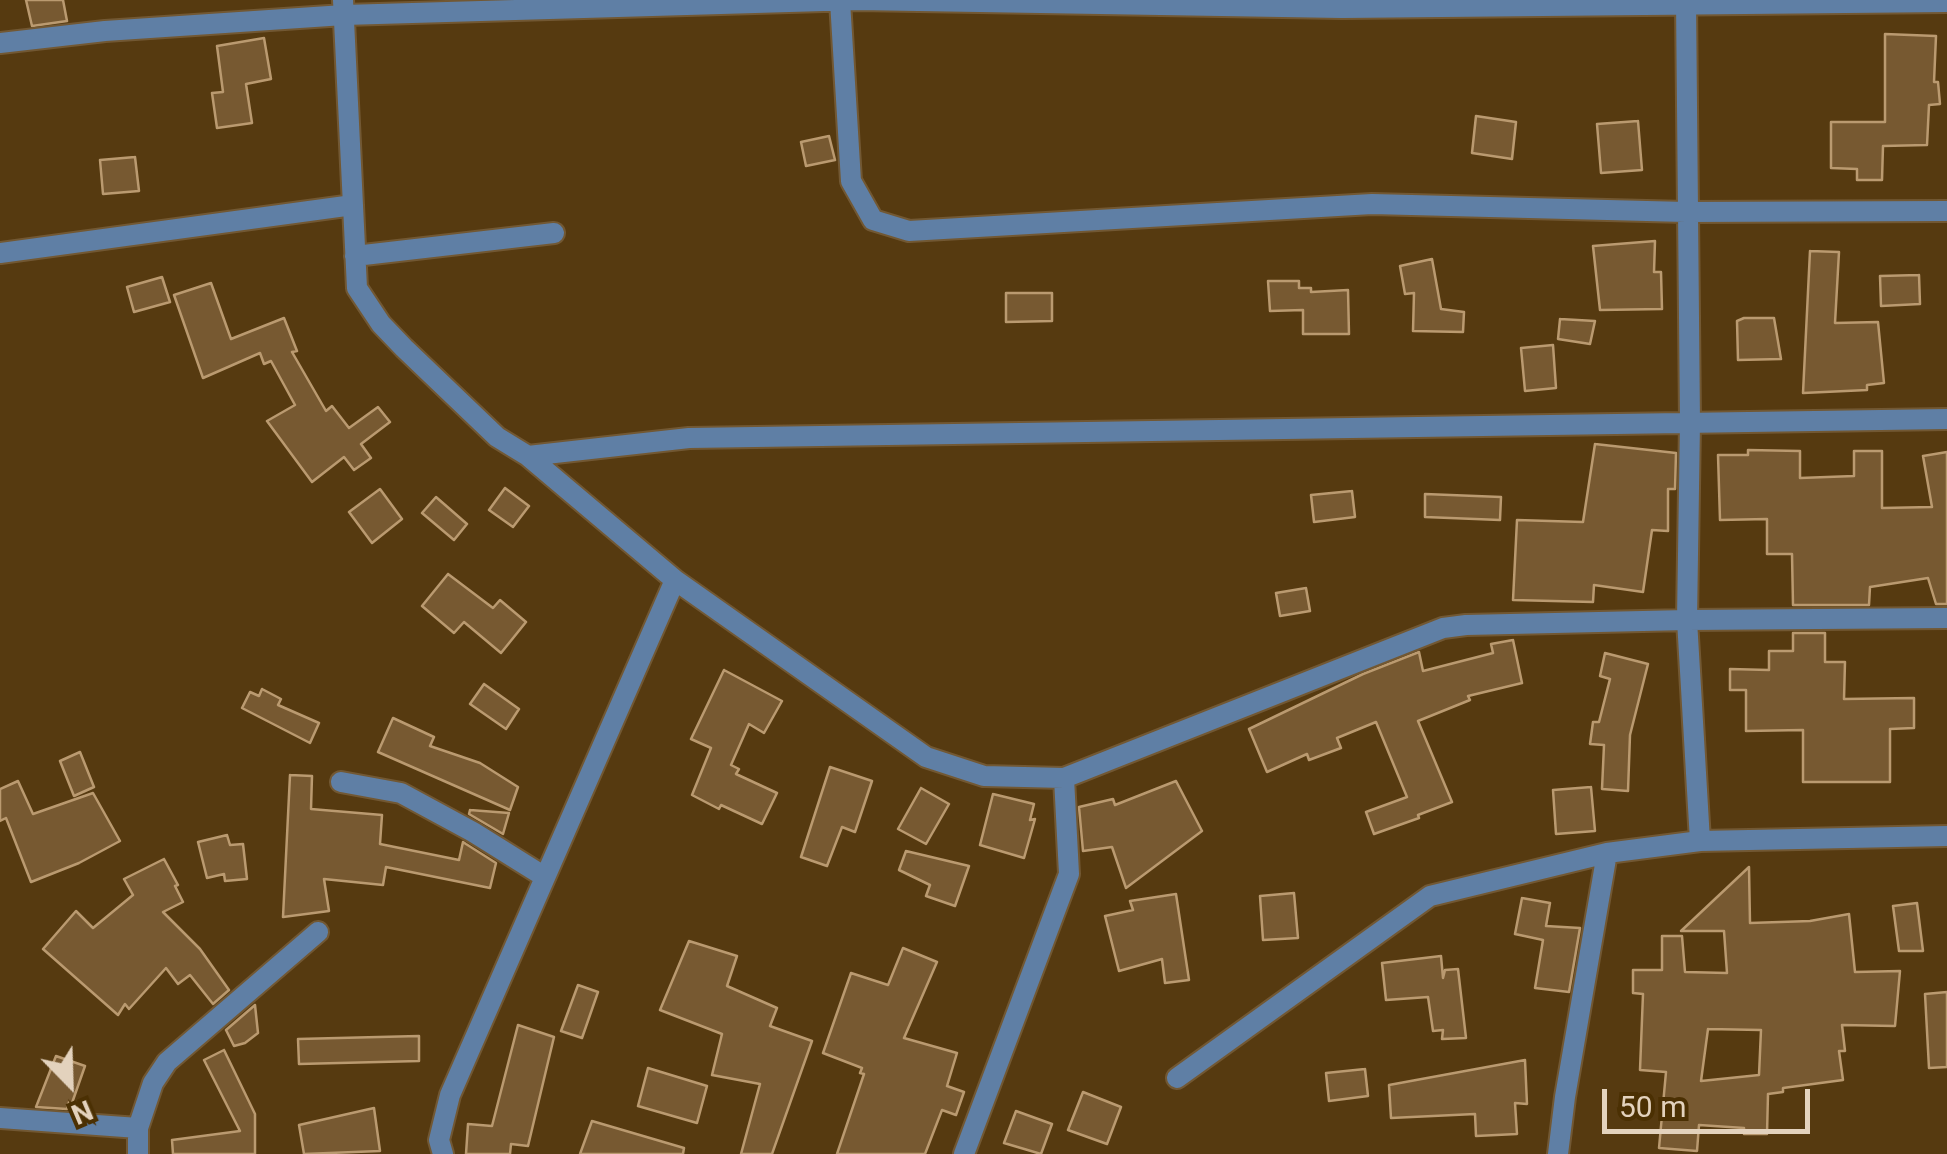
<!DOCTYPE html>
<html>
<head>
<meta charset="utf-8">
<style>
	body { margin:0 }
	#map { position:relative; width:1947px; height:1154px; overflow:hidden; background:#563a10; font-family:Roboto,sans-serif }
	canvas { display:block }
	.north { position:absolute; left:20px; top:1034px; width:100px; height:100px; -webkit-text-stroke:8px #4b3003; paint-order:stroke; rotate:157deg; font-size:28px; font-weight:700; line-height:40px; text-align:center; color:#e3d2bd }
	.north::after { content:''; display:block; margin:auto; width:35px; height:45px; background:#e3d2bd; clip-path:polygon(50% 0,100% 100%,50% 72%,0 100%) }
	.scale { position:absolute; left:1602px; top:1089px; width:208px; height:45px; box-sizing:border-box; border:5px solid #e3d2bd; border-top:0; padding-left:12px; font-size:30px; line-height:35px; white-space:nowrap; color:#e3d2bd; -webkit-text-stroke:8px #4b3003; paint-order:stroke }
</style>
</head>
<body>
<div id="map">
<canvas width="1947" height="1154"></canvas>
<div class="north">N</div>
<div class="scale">50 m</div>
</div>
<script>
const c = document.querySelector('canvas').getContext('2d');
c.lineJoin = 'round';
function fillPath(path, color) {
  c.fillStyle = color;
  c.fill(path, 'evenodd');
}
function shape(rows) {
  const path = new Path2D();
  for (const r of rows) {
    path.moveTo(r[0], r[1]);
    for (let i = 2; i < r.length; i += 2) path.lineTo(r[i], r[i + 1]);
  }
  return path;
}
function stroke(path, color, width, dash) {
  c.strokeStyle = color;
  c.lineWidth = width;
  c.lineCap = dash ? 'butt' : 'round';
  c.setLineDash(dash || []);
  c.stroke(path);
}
const building = shape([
	[26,0,63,0,67,21,32,26,26,0],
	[1885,34,1936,36,1934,82,1938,82,1940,104,1929,105,1927,145,1883,146,1882,180,1857,180,1857,169,1831,168,1831,122,1885,122,1885,34],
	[264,38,271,79,246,84,252,123,217,128,212,93,223,92,217,46,264,38],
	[1476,116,1516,122,1512,159,1472,153,1476,116],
	[1638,121,1642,170,1601,173,1597,124,1638,121],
	[829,136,835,160,806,166,801,142,829,136],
	[135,157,139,191,103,194,100,160,135,157],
	[1655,241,1654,272,1661,272,1662,309,1600,310,1593,246,1655,241],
	[1810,251,1839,252,1835,323,1878,322,1884,383,1867,385,1867,390,1803,393,1810,251],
	[1432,259,1441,309,1464,312,1463,332,1413,331,1414,293,1405,294,1400,266,1432,259],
	[1919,275,1920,304,1881,306,1880,276,1919,275],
	[162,277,170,302,134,312,127,287,162,277],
	[1268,281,1299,281,1299,288,1311,288,1311,292,1348,290,1349,334,1303,334,1303,310,1270,311,1268,281],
	[211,283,231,339,284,318,297,351,292,352,326,411,332,406,349,428,378,407,390,422,361,444,371,458,354,470,344,457,312,482,267,421,295,405,271,361,264,364,260,353,203,378,174,295,211,283],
	[1006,293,1052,293,1052,321,1006,322,1006,293],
	[1744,318,1774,318,1781,359,1738,360,1737,321,1744,318],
	[1560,319,1595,321,1590,344,1558,339,1560,319],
	[1553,345,1556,388,1525,391,1521,348,1553,345],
	[1595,444,1676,453,1675,489,1668,489,1668,531,1652,530,1643,592,1594,585,1593,602,1513,600,1517,520,1583,522,1595,444],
	[1748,450,1800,451,1800,478,1854,476,1854,451,1882,451,1882,508,1932,507,1923,456,1947,452,1947,604,1936,604,1928,578,1870,587,1869,605,1793,605,1792,554,1767,554,1767,519,1720,520,1718,455,1748,455,1748,450],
	[505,488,529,506,513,527,489,510,505,488],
	[380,489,402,519,372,543,349,512,380,489],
	[1352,491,1355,517,1314,522,1311,495,1352,491],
	[1425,494,1501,497,1500,520,1425,517,1425,494],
	[436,497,467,524,454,540,422,513,436,497],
	[448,574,493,608,500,600,526,622,501,653,464,622,454,633,422,606,448,574],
	[1306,588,1310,611,1280,616,1276,593,1306,588],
	[1793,633,1825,633,1825,662,1845,662,1844,699,1914,698,1914,728,1890,729,1890,782,1803,782,1803,730,1746,731,1746,690,1730,690,1730,669,1769,670,1769,651,1793,651,1793,633],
	[1513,640,1522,683,1468,696,1470,700,1418,721,1452,802,1418,815,1419,818,1374,834,1366,812,1407,797,1376,722,1337,738,1341,748,1309,760,1307,754,1267,772,1249,729,1363,674,1419,652,1423,671,1493,653,1491,644,1513,640],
	[1605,653,1648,664,1630,735,1628,791,1602,789,1604,745,1590,744,1593,722,1599,722,1610,679,1600,676,1605,653],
	[724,670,782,701,764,733,749,724,731,765,739,769,736,774,777,793,762,824,721,805,719,809,692,795,711,748,691,739,724,670],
	[484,684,519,709,506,729,470,704,484,684],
	[262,689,281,699,278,705,319,723,310,743,242,708,250,692,259,696,262,689],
	[393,718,434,737,430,746,480,763,518,787,510,810,378,752,393,718],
	[80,752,94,787,74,796,60,761,80,752],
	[830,767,872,781,855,832,842,827,827,866,801,857,830,767],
	[290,775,312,776,311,809,382,815,380,844,459,860,463,842,466,844,496,863,490,888,386,867,383,885,324,879,329,911,283,917,290,775],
	[18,781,33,814,93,793,120,841,79,863,31,882,6,818,0,821,0,789,18,781],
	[1176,781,1202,831,1126,888,1112,847,1083,851,1079,807,1113,799,1115,805,1176,781],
	[1591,787,1595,831,1556,834,1553,790,1591,787],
	[921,788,949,804,926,844,898,829,921,788],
	[993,794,1034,804,1030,820,1035,819,1024,858,980,845,993,794],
	[470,810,509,813,503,834,469,814,470,810],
	[227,835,230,845,243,844,247,879,225,881,224,874,207,878,198,842,227,835],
	[906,851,969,866,955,906,926,896,930,885,899,870,906,851],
	[164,859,178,885,175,886,183,902,163,912,200,949,229,990,213,1004,190,975,178,984,166,968,129,1009,125,1004,118,1015,43,949,76,911,93,928,133,895,124,879,164,859],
	[1749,867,1750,923,1810,921,1849,914,1855,972,1900,971,1895,1026,1842,1025,1845,1051,1839,1051,1843,1080,1783,1088,1783,1092,1768,1094,1767,1134,1744,1134,1744,1128,1699,1125,1697,1151,1659,1148,1666,1072,1640,1070,1643,994,1633,993,1633,970,1662,970,1662,936,1682,936,1685,972,1727,973,1724,931,1681,931,1749,867],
	[1708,1029,1761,1030,1759,1075,1701,1081,1708,1029],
	[1294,893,1298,938,1263,940,1260,896,1294,893],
	[1176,894,1189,980,1165,983,1162,959,1119,971,1105,916,1133,910,1130,901,1176,894],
	[1522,898,1550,903,1546,926,1580,928,1569,992,1535,988,1543,940,1515,934,1522,898],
	[1917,903,1923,951,1899,951,1893,906,1917,903],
	[689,941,737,956,727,986,777,1008,770,1026,812,1041,772,1154,741,1154,760,1084,712,1075,722,1034,660,1010,689,941],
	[903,948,937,962,904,1038,957,1053,947,1086,964,1092,956,1115,942,1110,925,1154,837,1154,864,1074,860,1073,862,1068,823,1053,851,973,888,985,903,948],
	[1441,956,1443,978,1445,970,1458,969,1466,1038,1442,1039,1443,1030,1433,1031,1428,997,1386,1000,1382,963,1441,956],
	[578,985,598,992,582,1038,561,1031,578,985],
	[1947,992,1947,1067,1929,1068,1925,994,1947,992],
	[255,1005,258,1033,245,1043,234,1046,226,1030,255,1005],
	[518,1025,554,1037,528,1146,511,1144,510,1154,466,1154,468,1124,492,1126,518,1025],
	[419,1036,419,1061,299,1064,298,1039,419,1036],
	[224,1050,255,1114,255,1154,173,1154,172,1140,240,1131,204,1060,224,1050],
	[56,1056,85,1066,72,1103,69,1102,67,1109,36,1107,56,1056],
	[1525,1060,1527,1104,1515,1103,1517,1134,1476,1136,1475,1114,1391,1118,1389,1085,1525,1060],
	[648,1068,707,1086,697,1123,638,1106,648,1068],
	[1365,1069,1368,1096,1329,1101,1326,1073,1365,1069],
	[1083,1092,1121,1107,1107,1144,1068,1130,1083,1092],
	[374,1108,380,1151,304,1154,299,1125,374,1108],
	[1016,1111,1052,1124,1041,1154,1004,1143,1016,1111],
	[592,1121,684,1148,683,1154,580,1154,592,1121]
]);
fillPath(building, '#775931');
stroke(building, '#ba9a70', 2.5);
const street = shape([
	[343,0,357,288,381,324,404,348,497,437,528,456],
	[1686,0,1690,422,1687,620,1700,841],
	[840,1,851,181,873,220,909,231,1372,204,1686,212,1947,211],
	[0,43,105,31,344,15,858,0,1342,8,1947,2],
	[0,253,353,205],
	[355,256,554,233],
	[1064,778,984,776,926,757,675,580,528,456,689,438,1947,419],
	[341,782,401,793,473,832,545,877],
	[1177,1078,1430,896,1607,853,1700,841,1947,836],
	[0,1118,138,1128],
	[138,1154,138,1128,153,1083,167,1062,318,932],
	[443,1154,439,1140,450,1095,675,580],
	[964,1154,1069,874,1064,778,1443,628,1466,625,1687,620,1947,618],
	[1558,1154,1565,1097,1607,853]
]);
stroke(street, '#725833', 24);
stroke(street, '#5f7fa5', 20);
</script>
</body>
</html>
